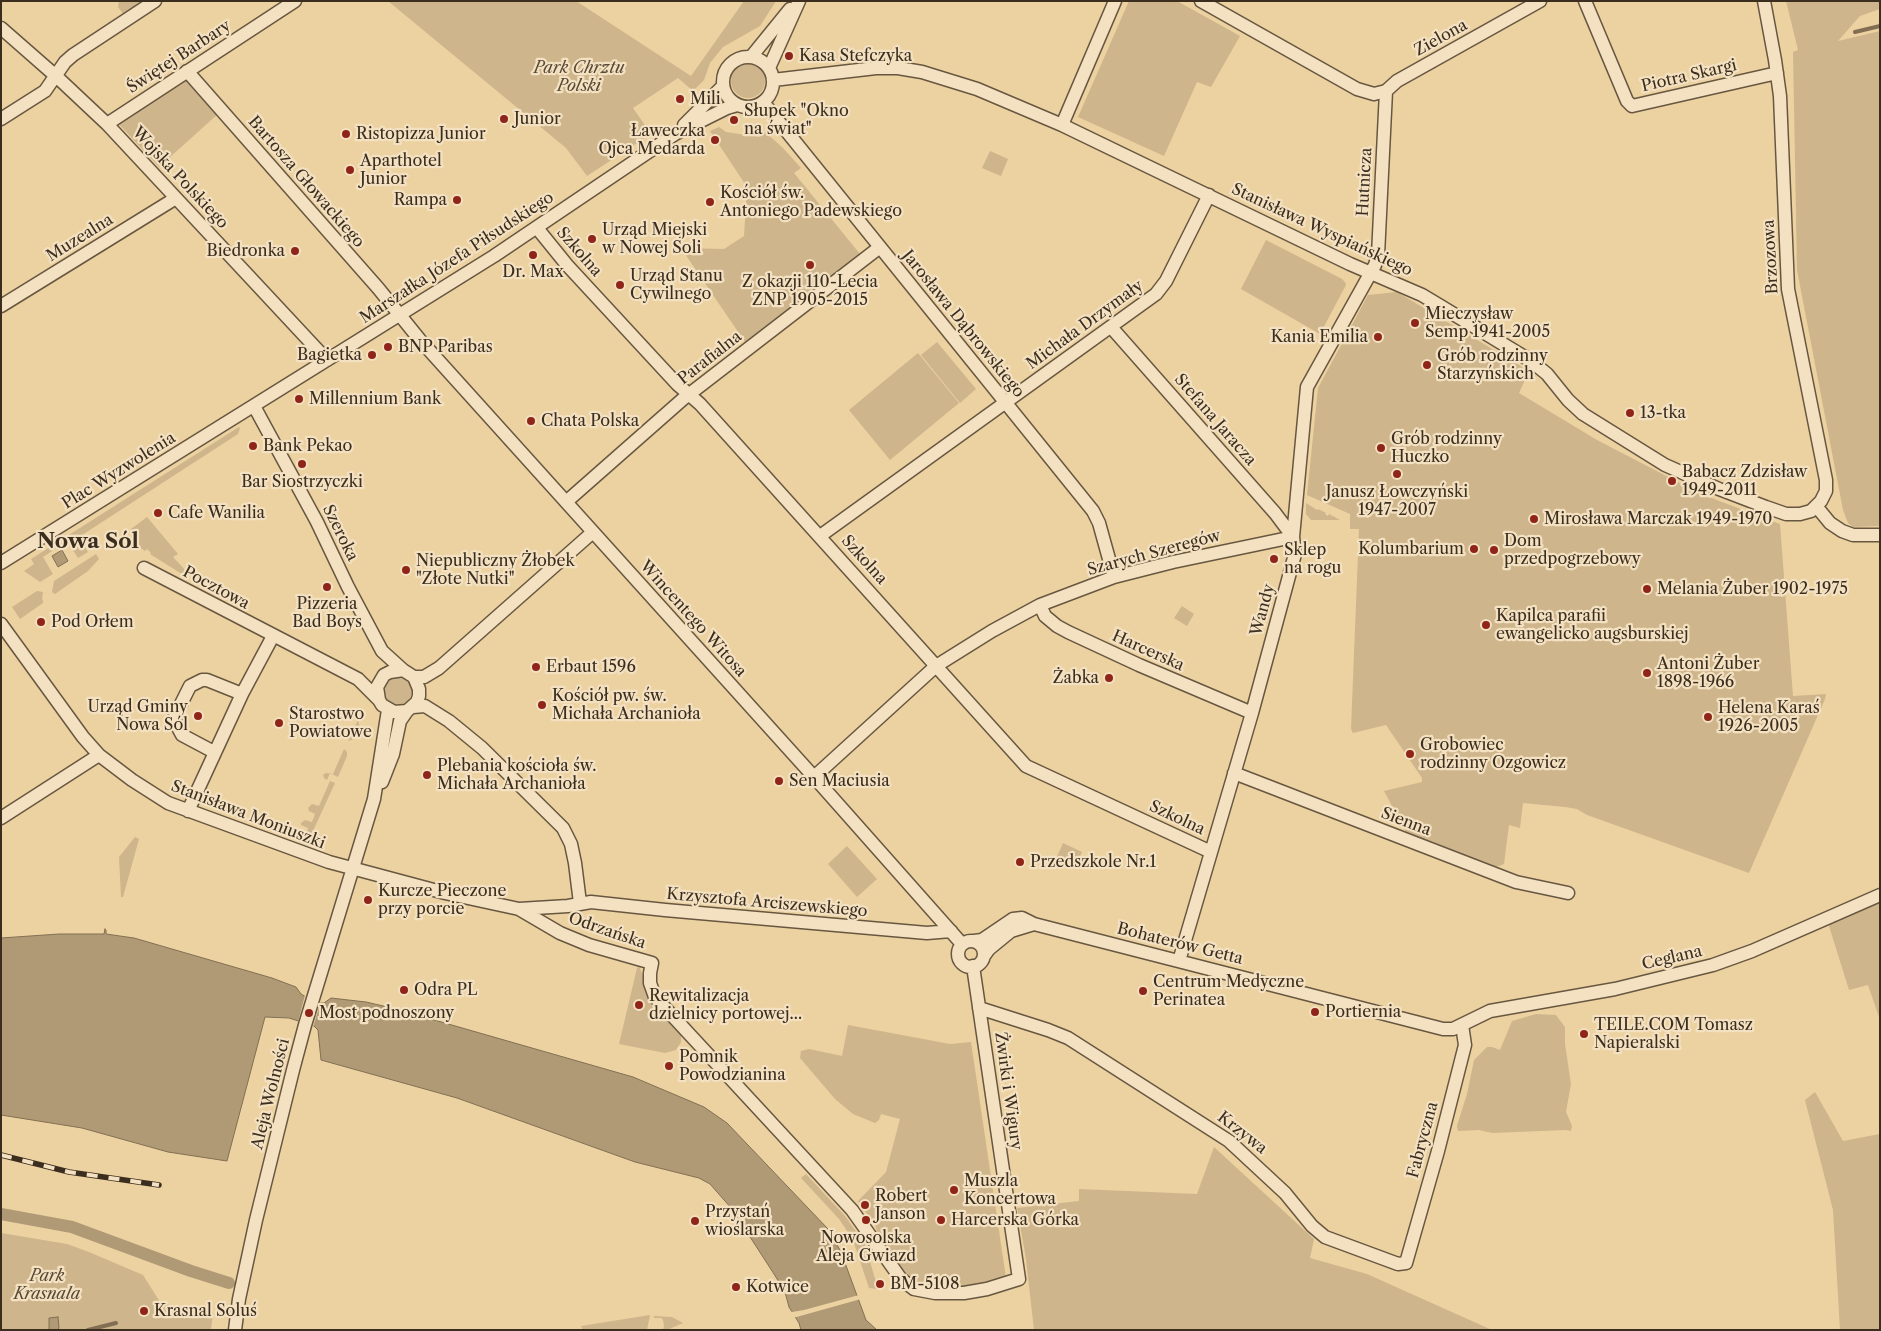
<!DOCTYPE html>
<html>
<head>
<meta charset="utf-8">
<style>
	body { margin:0 }
	#map { position:relative; width:1881px; height:1331px; overflow:hidden; background:#ecd1a1; font-family:"Libre Caslon Text",serif }
	canvas { display:block }
	.frame { position:absolute; inset:0; border:2px solid #3c2e1f; pointer-events:none }
</style>
</head>
<body>
<div id="map">
<canvas width="1881" height="1331"></canvas>
<div class="frame"></div>
</div>
<script>
const c = document.querySelector('canvas').getContext('2d');
c.lineJoin = 'round';
function fillPath(path, color) {
  c.fillStyle = color;
  c.fill(path, 'evenodd');
}
function shape(rows) {
  const path = new Path2D();
  for (const r of rows) {
    if (r.length === 3) {
      path.moveTo(r[0] + r[2], r[1]);
      path.arc(r[0], r[1], r[2], 0, 2 * Math.PI);
      continue;
    }
    path.moveTo(r[0], r[1]);
    for (let i = 2; i < r.length; i += 2) path.lineTo(r[i], r[i + 1]);
  }
  return path;
}
function stroke(path, color, width, dash) {
  c.strokeStyle = color;
  c.lineWidth = width;
  c.lineCap = dash ? 'butt' : 'round';
  c.setLineDash(dash || []);
  c.stroke(path);
}
function drawText(font, color, halo, rows, align = 'center') {
  c.font = font + ' "Libre Caslon Text",serif';
  c.lineWidth = 4.5;
  c.setLineDash([]);
  c.textBaseline = 'middle';
  c.strokeStyle = halo;
  c.fillStyle = color;
  for (const [text, x, y, turn = 0] of rows) {
    c.save();
    c.translate(x, y);
    c.rotate((+turn || 0) * Math.PI / 180);
    c.textAlign = isNaN(turn) ? turn : align;
    if (halo) c.strokeText(text, 0, 0);
    c.fillText(text, 0, 0);
    c.restore();
  }
}
fillPath(shape([
	[119,1,140,1,142,3,124,15,118,7],
	[388,1,576,1,691,76,744,1,776,1,760,26,723,47,710,63,704,80,693,91,678,78,633,108,651,134,587,176,566,148],
	[1129,1,1177,1,1240,36,1211,87,1197,82,1164,156,1078,117],
	[1786,1,1880,1,1880,9,1860,16,1838,41,1880,31,1880,526,1853,527,1848,523,1843,510,1797,270,1793,52,1798,50],
	[748,81,17],
	[188,76,219,113,159,167,117,122],
	[719,127,726,132,759,137,765,132,783,148,801,168,794,173,860,254,745,342,681,248,724,249,744,236,747,187,710,131],
	[990,151,1008,159,1001,176,982,168],
	[1266,240,1342,279,1345,282,1346,285,1320,334,1241,289],
	[1397,292,1529,371,1519,393,1597,440,1701,494,1780,524,1793,696,1826,694,1825,699,1749,873,1587,815,1577,809,1565,807,1523,803,1520,828,1509,825,1504,864,1494,868,1407,834,1384,791,1422,782,1422,778,1386,725,1353,733,1351,729,1359,529,1350,529,1350,514,1307,495,1318,388,1368,295],
	[937,342,976,389,960,403,921,355],
	[918,353,959,403,890,460,849,410],
	[239,427,240,428,238,434,79,537,88,552,78,558,67,541,43,557,53,574,40,582,24,571,34,564,31,559],
	[1306,503,1317,510,1318,509,1326,513,1325,514,1328,516,1329,514,1340,520,1311,520,1306,514],
	[147,517,178,554,173,557,188,573,185,576,150,554,151,553,147,549,145,551,132,542,131,529],
	[96,554,99,559,88,571,55,594,52,592,54,581],
	[37,591,43,592,42,599,43,600,43,603,20,619,12,607],
	[1182,606,1194,614,1187,626,1174,618],
	[398,691,14],
	[358,720,360,728,355,739,348,741],
	[344,749,347,752,347,756,338,777,330,773,327,780,324,778,323,775,326,773,333,774],
	[330,781,335,783,313,831,319,838,319,841,316,843,305,839,308,828,301,825,301,823,305,820,312,822,315,814,309,811,308,808,312,804,319,806],
	[135,837,139,839,123,897,121,897,119,857],
	[1063,843,1082,852,1075,868,1056,859],
	[847,846,877,879,857,897,828,864],
	[1880,901,1880,1020,1868,985,1849,990,1829,926,1832,922],
	[639,966,652,999,681,1034,681,1042,676,1050,665,1053,619,1044,637,968],
	[1536,1014,1556,1015,1565,1027,1565,1044,1571,1084,1566,1112,1572,1126,1571,1131,1566,1130,1492,1133,1479,1130,1458,1131,1457,1126,1467,1094,1474,1060,1487,1047,1492,1047,1500,1050,1512,1021],
	[848,1025,950,1044,971,1042,1006,1278,978,1288,924,1286,909,1281,879,1242,876,1227,858,1201,886,1172,900,1119,881,1114,879,1120,875,1123,853,1114,835,1099,800,1058,801,1051,809,1049,842,1056],
	[1815,1092,1843,1141,1880,1134,1880,1330,1840,1330,1833,1210,1805,1100],
	[1214,1147,1314,1239,1310,1258,1367,1274,1492,1330,1034,1330,1026,1259,1017,1208,1079,1201,1079,1189,1197,1194],
	[806,1174,845,1216,865,1244,878,1289,869,1288,853,1240,839,1219,801,1178],
	[1,1233,67,1244,89,1252,143,1275,160,1302,203,1314,213,1313,211,1330,1,1330],
	[650,1315,647,1330,583,1330,581,1326],
	[654,1316,672,1317,683,1323,667,1330,663,1330,664,1326,663,1320,661,1318,654,1318]
]), '#ceb58b');
const water = shape([
	[62,550,68,561,58,567,52,556,62,550],
	[105,929,106,930,106,934,134,938,272,978,296,987,301,994,314,1002,324,1003,331,998,366,1002,396,1009,633,1077,704,1107,727,1123,829,1230,841,1252,866,1320,877,1330,801,1330,799,1323,789,1307,785,1292,774,1274,732,1209,710,1184,699,1178,635,1162,457,1098,321,1060,318,1030,314,1026,289,1018,265,1017,227,1161,168,1152,82,1128,1,1115,1,938,59,934,104,934,105,929],
	[58,1317,59,1328,57,1330,49,1330,49,1318,58,1317]
]);
fillPath(water, '#b09a75');
stroke(water, '#826f53', 1);
fillPath(shape([
	[305,995,321,1001,313,1027,298,1022],
	[859,1295,861,1299,793,1318,788,1310,792,1312,804,1310]
]), '#ecd1a1');
stroke(shape([
	[1855,32,1880,26],
	[88,1330,116,1323]
]), '#826f53', 4);
stroke(shape([
	[1,1214,72,1227,191,1271,229,1283]
]), '#b09a75', 12);
const minor = shape([
	[1201,1,1357,89,1374,94,1386,91],
	[1585,1,1627,101,1632,106,1777,73],
	[1,28,57,77,107,124,327,360],
	[748,82,25],
	[751,57,790,9],
	[769,68,799,1],
	[187,71,378,288,420,340,814,777,962,944],
	[773,80,876,68,898,68,922,72,977,89,1062,125,1350,264,1422,295,1442,307,1531,361,1547,374,1568,400,1583,414,1665,465,1719,489,1766,507,1786,514,1800,514,1811,511,1821,501,1826,491,1826,480,1788,289,1780,96,1775,60,1764,1],
	[1386,91,1397,81,1540,1],
	[763,102,1093,511,1099,523,1114,577],
	[1,119,45,91,65,62,73,55,155,1],
	[107,124,295,1],
	[684,125,723,86],
	[1062,125,1115,1],
	[537,228,567,265,677,384,700,404,1026,766,1211,852],
	[1,306,176,198],
	[254,406,317,522,348,587,382,651,403,670],
	[566,502,683,399,880,247],
	[1816,506,1830,523,1842,531,1853,535,1880,535],
	[820,536,1156,294,1166,281,1209,195],
	[1,563,494,256,675,134,727,108,737,105],
	[144,568,358,679,379,700],
	[1040,605,1045,616,1057,626,1068,632,1139,665,1252,713],
	[1,624,83,737,99,755,132,780,168,803,329,862,445,893,519,909,568,906,591,902,665,910,927,933,951,931],
	[414,677,424,677,439,668,593,532],
	[413,707,425,706,449,721,482,748,563,828,571,844,575,863,580,903],
	[214,752,182,735,176,724,175,716,190,686,202,680,207,680,242,694],
	[1234,773,1516,882,1568,893],
	[814,777,936,666,992,631,1040,605,1114,577,1173,562,1293,537,1275,513,1111,327],
	[382,782,393,754,400,721,407,711,417,702,419,696,419,689,414,677,403,670,390,672,384,675,377,687,379,700,382,705,394,712,407,711],
	[188,811,242,694,273,636],
	[1,818,99,755],
	[519,909,560,933,589,945,652,963,650,973,650,983,655,997,852,1210,901,1279,914,1289,935,1293,964,1293,987,1289,1019,1279,973,966],
	[974,941,982,940,1013,919,1022,918,1034,924,1443,1029,1453,1029,1490,1011,1615,989,1713,965,1752,951,1880,895],
	[971,954,13],
	[984,956,989,949,1011,931,1034,924],
	[1179,961,1252,713,1295,554,1293,537,1307,387,1375,265,1378,255,1386,91],
	[979,1008,1048,1030,1068,1038,1229,1141,1285,1193,1312,1226,1325,1237,1398,1264,1406,1263,1438,1151,1465,1045,1462,1025],
	[235,1330,239,1299,256,1220,293,1070,305,1025,374,799,388,710]
]);
stroke(minor, '#685740', 15);
stroke(minor, '#f3e1c2', 12);
const rail = shape([
	[1,1155,69,1172,159,1185]
]);
stroke(rail, '#3c2e1f', 5.5);
stroke(rail, '#f3e1c2', 4, [11]);
for (const [x, y, r, color] of [
	[789,56,5,"#8f2418"],
	[680,99,5,"#8f2418"],
	[504,119,5,"#8f2418"],
	[734,120,5,"#8f2418"],
	[346,134,5,"#8f2418"],
	[715,140,5,"#8f2418"],
	[350,170,5,"#8f2418"],
	[457,200,5,"#8f2418"],
	[710,202,5,"#8f2418"],
	[592,239,5,"#8f2418"],
	[295,251,5,"#8f2418"],
	[533,255,5,"#8f2418"],
	[810,265,5,"#8f2418"],
	[620,285,5,"#8f2418"],
	[1415,323,5,"#8f2418"],
	[1378,337,5,"#8f2418"],
	[388,347,5,"#8f2418"],
	[372,355,5,"#8f2418"],
	[1427,365,5,"#8f2418"],
	[299,399,5,"#8f2418"],
	[1630,413,5,"#8f2418"],
	[531,421,5,"#8f2418"],
	[253,446,5,"#8f2418"],
	[1381,448,5,"#8f2418"],
	[302,464,5,"#8f2418"],
	[1397,474,5,"#8f2418"],
	[1672,481,5,"#8f2418"],
	[158,513,5,"#8f2418"],
	[1534,519,5,"#8f2418"],
	[1474,549,5,"#8f2418"],
	[1494,550,5,"#8f2418"],
	[1274,559,5,"#8f2418"],
	[406,570,5,"#8f2418"],
	[327,587,5,"#8f2418"],
	[1647,589,5,"#8f2418"],
	[41,622,5,"#8f2418"],
	[1486,625,5,"#8f2418"],
	[536,667,5,"#8f2418"],
	[1647,673,5,"#8f2418"],
	[1109,678,5,"#8f2418"],
	[542,705,5,"#8f2418"],
	[198,716,5,"#8f2418"],
	[1708,717,5,"#8f2418"],
	[279,723,5,"#8f2418"],
	[1410,754,5,"#8f2418"],
	[427,775,5,"#8f2418"],
	[779,781,5,"#8f2418"],
	[1020,862,5,"#8f2418"],
	[368,900,5,"#8f2418"],
	[404,990,5,"#8f2418"],
	[1143,991,5,"#8f2418"],
	[639,1005,5,"#8f2418"],
	[1315,1012,5,"#8f2418"],
	[309,1013,5,"#8f2418"],
	[1584,1034,5,"#8f2418"],
	[669,1066,5,"#8f2418"],
	[954,1190,5,"#8f2418"],
	[865,1205,5,"#8f2418"],
	[866,1220,5,"#8f2418"],
	[941,1220,5,"#8f2418"],
	[695,1221,5,"#8f2418"],
	[880,1284,5,"#8f2418"],
	[736,1287,5,"#8f2418"],
	[144,1311,5,"#8f2418"]
]) {
  const dot = new Path2D();
  dot.arc(x, y, r, 0, 2 * Math.PI);
  c.fillStyle = color;
  c.fill(dot);
  stroke(dot, '#f3e1c2', 2);
}
drawText('16px', '#3c2e1f', '#f3e1c2', [
	["Zielona",1441,38,-29],
	["Świętej Barbary",179,57,-33],
	["Piotra Skargi",1689,76,-13],
	["Wojska Polskiego",180,178,47],
	["Bartosza Głowackiego",306,182,49],
	["Hutnicza",1365,182,-87],
	["Stanisława Wyspiańskiego",1322,230,25],
	["Muzealna",80,238,-32],
	["Szkolna",579,252,49],
	["Brzozowa",1771,257,-93],
	["Marszałka Józefa Piłsudskiego",457,258,-33],
	["Jarosława Dąbrowskiego",963,324,51],
	["Michała Drzymały",1085,325,-36],
	["Parafialna",710,358,-38],
	["Stefana Jaracza",1215,420,49],
	["Plac Wyzwolenia",119,471,-32],
	["Szeroka",340,533,64],
	["Szarych Szeregów",1154,553,-15],
	["Szkolna",864,560,48],
	["Pocztowa",216,588,28],
	["Wandy",1263,610,-75],
	["Wincentego Witosa",693,619,48],
	["Harcerska",1148,651,24],
	["Stanisława Moniuszki",248,815,21],
	["Szkolna",1177,818,25],
	["Sienna",1406,822,21],
	["Krzysztofa Arciszewskiego",767,903,5],
	["Odrzańska",607,931,19],
	["Bohaterów Getta",1180,944,14],
	["Ceglana",1672,958,-13],
	["Żwirki i Wigury",1008,1091,82],
	["Aleja Wolności",271,1094,-76],
	["Krzywa",1242,1133,38],
	["Fabryczna",1423,1140,-75]
]);
drawText('16px', '#3c2e1f', '#f3e1c2', [
	["Kasa Stefczyka",799,56],
	["Mili",690,99],
	["Słupek \"Okno",744,111],
	["na świat\"",744,129],
	["Junior",514,119],
	["Ławeczka",705,131,"right"],
	["Ojca Medarda",705,149,"right"],
	["Ristopizza Junior",356,134],
	["Aparthotel",360,161],
	["Junior",360,179],
	["Kościół św.",720,193],
	["Antoniego Padewskiego",720,211],
	["Rampa",447,200,"right"],
	["Urząd Miejski",602,230],
	["w Nowej Soli",602,248],
	["Biedronka",285,251,"right"],
	["Dr. Max",533,272,"center"],
	["Urząd Stanu",630,276],
	["Cywilnego",630,294],
	["Z okazji 110-Lecia",810,282,"center"],
	["ZNP 1905-2015",810,300,"center"],
	["Mieczysław",1425,314],
	["Semp 1941-2005",1425,332],
	["Kania Emilia",1368,337,"right"],
	["BNP Paribas",398,347],
	["Bagietka",362,355,"right"],
	["Grób rodzinny",1437,356],
	["Starzyńskich",1437,374],
	["Millennium Bank",309,399],
	["13-tka",1640,413],
	["Chata Polska",541,421],
	["Grób rodzinny",1391,439],
	["Huczko",1391,457],
	["Bank Pekao",263,446],
	["Babacz Zdzisław",1682,472],
	["1949-2011",1682,490],
	["Bar Siostrzyczki",302,482,"center"],
	["Janusz Łowczyński",1397,492,"center"],
	["1947-2007",1397,510,"center"],
	["Cafe Wanilia",168,513],
	["Mirosława Marczak 1949-1970",1544,519],
	["Dom",1504,541],
	["przedpogrzebowy",1504,559],
	["Kolumbarium",1464,549,"right"],
	["Sklep",1284,550],
	["na rogu",1284,568],
	["Niepubliczny Żłobek",416,561],
	["\"Złote Nutki\"",416,579],
	["Melania Żuber 1902-1975",1657,589],
	["Pizzeria",327,604,"center"],
	["Bad Boys",327,622,"center"],
	["Kapilca parafii",1496,616],
	["ewangelicko augsburskiej",1496,634],
	["Pod Orłem",51,622],
	["Antoni Żuber",1657,664],
	["1898-1966",1657,682],
	["Erbaut 1596",546,667],
	["Żabka",1099,678,"right"],
	["Kościół pw. św.",552,696],
	["Michała Archanioła",552,714],
	["Urząd Gminy",188,707,"right"],
	["Nowa Sól",188,725,"right"],
	["Helena Karaś",1718,708],
	["1926-2005",1718,726],
	["Starostwo",289,714],
	["Powiatowe",289,732],
	["Grobowiec",1420,745],
	["rodzinny Ozgowicz",1420,763],
	["Plebania kościoła św.",437,766],
	["Michała Archanioła",437,784],
	["Sen Maciusia",789,781],
	["Przedszkole Nr.1",1030,862],
	["Kurcze Pieczone",378,891],
	["przy porcie",378,909],
	["Centrum Medyczne",1153,982],
	["Perinatea",1153,1000],
	["Odra PL",414,990],
	["Rewitalizacja",649,996],
	["dzielnicy portowej...",649,1014],
	["Portiernia",1325,1012],
	["Most podnoszony",319,1013],
	["TEILE.COM Tomasz",1594,1025],
	["Napieralski",1594,1043],
	["Pomnik",679,1057],
	["Powodzianina",679,1075],
	["Muszla",964,1181],
	["Koncertowa",964,1199],
	["Robert",875,1196],
	["Janson",875,1214],
	["Przystań",705,1212],
	["wioślarska",705,1230],
	["Harcerska Górka",951,1220],
	["Nowosolska",866,1238,"center"],
	["Aleja Gwiazd",866,1256,"center"],
	["BM-5108",890,1284],
	["Kotwice",746,1287],
	["Krasnal Soluś",154,1311]
], 'left');
drawText('italic 16px', '#594935', '#f3e1c2', [
	["Park Chrztu",579,68],
	["Polski",579,86],
	["Park",47,1276],
	["Krasnala",47,1294]
]);
drawText('bold 21px', '#3c2e1f', '#f3e1c2', [
	["Nowa Sól",88,542]
]);
</script>
</body>
</html>
